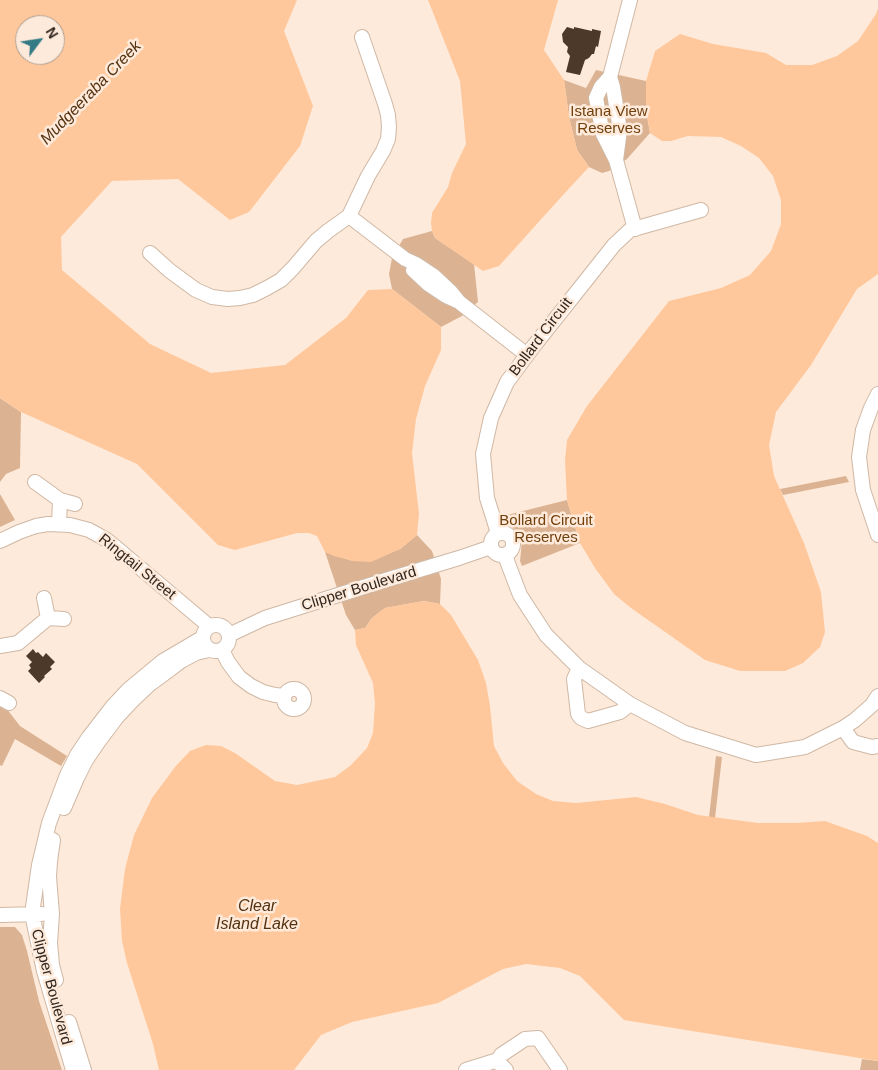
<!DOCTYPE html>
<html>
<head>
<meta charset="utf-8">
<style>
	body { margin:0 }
	#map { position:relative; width:878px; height:1070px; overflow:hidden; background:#feeada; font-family:Helvetica,sans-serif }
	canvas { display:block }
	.north { position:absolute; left:15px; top:15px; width:50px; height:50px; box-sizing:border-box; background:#feeada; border:1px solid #ac9c8f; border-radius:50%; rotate:59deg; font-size:14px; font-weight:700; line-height:20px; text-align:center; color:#30261f }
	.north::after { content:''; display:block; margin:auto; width:18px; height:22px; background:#337a85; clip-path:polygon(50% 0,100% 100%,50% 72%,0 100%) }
</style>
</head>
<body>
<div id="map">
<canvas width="878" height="1070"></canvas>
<div class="north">N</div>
</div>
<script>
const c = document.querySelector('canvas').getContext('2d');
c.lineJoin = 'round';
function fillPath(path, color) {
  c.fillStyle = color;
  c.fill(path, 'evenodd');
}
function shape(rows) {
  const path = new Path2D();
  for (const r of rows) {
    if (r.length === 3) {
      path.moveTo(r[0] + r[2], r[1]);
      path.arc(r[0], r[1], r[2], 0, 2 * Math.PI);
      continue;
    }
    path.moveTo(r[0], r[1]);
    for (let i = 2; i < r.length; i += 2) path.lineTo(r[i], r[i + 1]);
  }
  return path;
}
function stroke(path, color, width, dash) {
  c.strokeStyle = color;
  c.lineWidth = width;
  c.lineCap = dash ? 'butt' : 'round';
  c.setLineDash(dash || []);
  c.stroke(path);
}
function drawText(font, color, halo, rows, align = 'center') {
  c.font = font + ' Helvetica,sans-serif';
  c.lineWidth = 5;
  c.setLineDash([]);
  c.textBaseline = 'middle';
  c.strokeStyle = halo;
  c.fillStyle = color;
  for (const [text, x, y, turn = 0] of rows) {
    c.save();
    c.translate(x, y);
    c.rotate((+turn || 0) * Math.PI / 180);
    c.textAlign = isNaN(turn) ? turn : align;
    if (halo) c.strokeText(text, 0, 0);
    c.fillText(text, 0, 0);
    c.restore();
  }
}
fillPath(shape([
	[596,70,646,81,646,110,650,133,627,159,609,171,602,173,589,167,577,150,569,117,564,80,586,88],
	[432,231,435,238,474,264,478,302,462,316,441,327,392,289,389,274,392,258,403,239],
	[0,398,21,412,20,468,6,474,0,482],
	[846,476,849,482,783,495,780,489],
	[0,486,0,494,15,520,0,527],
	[567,500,580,543,522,566,520,561,522,541,515,530,511,526,507,515],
	[417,535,432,551,441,579,440,604,424,601,385,608,372,618,365,628,355,630,346,615,325,552,353,561,400,549],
	[0,703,3,704,20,726,67,756,61,766,15,739,2,766,0,765],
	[716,756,722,757,715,818,709,817],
	[0,927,15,927,22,935,27,951,39,1001,62,1070,0,1070],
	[862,1059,878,1061,878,1070,860,1070]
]), '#dbb393');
fillPath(shape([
	[0,0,297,0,284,31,313,106,300,146,249,212,230,220,178,179,112,181,61,237,62,270,150,344,211,373,285,365,346,318,368,290,392,289,441,327,441,350,425,386,416,419,412,453,419,514,417,535,400,549,371,562,353,561,334,556,325,552,317,536,309,533,297,533,235,550,218,545,137,464,21,412,0,398],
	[25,25,55,25,55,55,25,55],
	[428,0,558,0,544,50,564,80,569,117,577,150,589,167,563,195,499,266,483,271,435,238,432,231,431,223,432,213,448,187,452,173,466,144,460,81],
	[878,8,878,274,857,289,811,365,776,412,769,445,774,476,804,543,821,592,825,632,820,647,803,663,785,671,740,671,705,660,631,608,614,594,595,568,580,543,567,500,565,460,567,440,587,406,669,301,721,288,750,275,771,251,781,224,781,200,773,176,759,158,741,146,721,137,688,136,671,141,662,141,650,133,646,110,646,81,655,51,680,34,713,44,766,53,786,65,812,65,837,56,858,41,876,14],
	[424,601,440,604,451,615,478,660,486,683,490,706,494,746,503,763,517,781,536,794,553,801,576,803,636,797,665,804,698,815,758,823,797,823,825,821,867,836,878,843,878,1061,624,1020,580,976,560,968,526,964,503,969,438,1003,352,1022,321,1035,294,1070,159,1070,153,1044,127,963,122,941,120,909,125,869,134,835,152,798,175,767,190,751,206,745,221,746,235,753,275,781,297,785,335,777,351,765,367,748,373,733,375,704,373,683,356,645,355,630,365,628,372,618,385,608]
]), '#ffc89c');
fillPath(shape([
	[567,27,574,29,574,27,592,31,592,29,601,31,598,47,596,46,594,54,592,54,589,58,585,60,580,75,566,72,570,56,567,52,568,47,563,42,562,34],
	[33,649,36,653,38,652,43,657,46,653,55,662,50,667,52,669,44,676,45,677,39,683,28,671,31,668,29,665,32,662,26,656]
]), '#4c3929');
const minor = shape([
	[630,0,610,77,601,87,596,98,603,134,616,160,635,229],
	[610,77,613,87,620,130,616,160],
	[349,216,368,176,383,151,388,139,389,127,388,115,385,104,362,37],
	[150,253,170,271,196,290,212,297,228,299,240,298,253,295,267,288,281,280,293,268,316,241,328,231,349,216,405,259,416,264,434,276,450,291,459,302],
	[413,270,428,284,446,296,459,302,527,355],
	[878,394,871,408,863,430,859,457,863,490,878,535],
	[35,482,60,500,59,524],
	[60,500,75,504],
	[502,544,11],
	[498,533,487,498,483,454,491,418,507,382,533,347,614,245,630,230,701,210],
	[0,541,19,532,36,526,48,524,70,525,89,530,107,540,209,626],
	[506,554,507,561,520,595,546,635,579,668,630,704,685,733,756,755,805,747,843,728,855,720,872,705,878,696],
	[44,598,48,618],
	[216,638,13],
	[229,635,265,618,386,580,459,558,491,547],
	[0,646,18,643,48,618,64,619],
	[222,650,228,662,239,677,251,686,263,692,275,695,284,696],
	[579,668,574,679,578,714,581,718,588,721,620,712,630,704],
	[294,699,10],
	[0,698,9,703],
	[843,728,853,742,872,747,878,746],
	[64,808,77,778,86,760,99,741,117,717,132,701,150,684,169,670,181,661,196,653,209,650],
	[53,840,50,861,49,877,52,914,50,943,52,965,56,980],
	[0,915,42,914],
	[69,1022,84,1070],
	[73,1070,44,971,32,914,39,865,49,823,67,775,77,755,89,737,113,706,128,690,163,661,202,638],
	[466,1070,498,1060],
	[506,1070,500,1064,498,1060,501,1055,525,1039,538,1038,560,1070]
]);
stroke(minor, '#cfb8a5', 16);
stroke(minor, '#fff', 14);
drawText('15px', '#72400d', '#feeada', [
	["Istana View",609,112],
	["Reserves",609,129],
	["Bollard Circuit",546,521],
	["Reserves",546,538]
]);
drawText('15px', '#30261f', '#feeada', [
	["Bollard Circuit",541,337,-53],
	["Ringtail Street",137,567,39],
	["Clipper Boulevard",359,589,-17],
	["Clipper Boulevard",51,987,75]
]);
drawText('italic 16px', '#553211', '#feeada', [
	["Mudgeeraba Creek",91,93,-46],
	["Clear",257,907],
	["Island Lake",257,925]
]);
</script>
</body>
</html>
